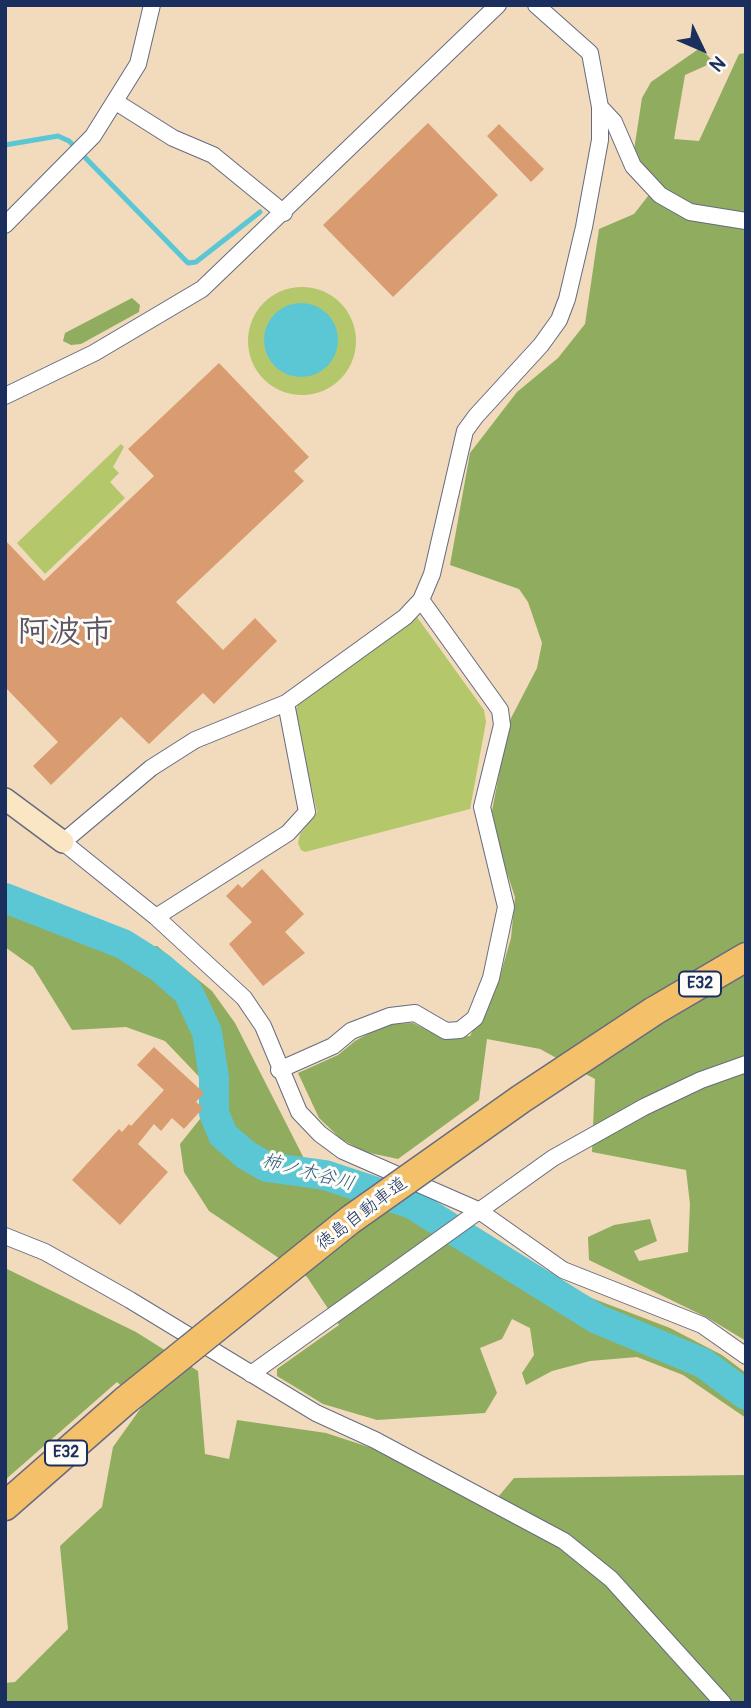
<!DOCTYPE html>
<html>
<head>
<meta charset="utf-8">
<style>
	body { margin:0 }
	#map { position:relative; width:751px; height:1708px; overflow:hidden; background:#f1dbbc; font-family:Pangolin,sans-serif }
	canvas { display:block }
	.frame { position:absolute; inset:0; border:7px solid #1b2f5e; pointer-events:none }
	.north { position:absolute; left:667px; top:14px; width:70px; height:70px; -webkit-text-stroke:5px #fdfcf7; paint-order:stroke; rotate:134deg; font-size:19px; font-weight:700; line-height:28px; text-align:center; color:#1b2f5e }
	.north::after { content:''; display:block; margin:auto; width:24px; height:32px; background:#1b2f5e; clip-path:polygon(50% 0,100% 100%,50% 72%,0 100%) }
</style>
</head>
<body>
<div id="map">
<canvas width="751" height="1708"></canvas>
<div class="frame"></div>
<div class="north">N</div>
</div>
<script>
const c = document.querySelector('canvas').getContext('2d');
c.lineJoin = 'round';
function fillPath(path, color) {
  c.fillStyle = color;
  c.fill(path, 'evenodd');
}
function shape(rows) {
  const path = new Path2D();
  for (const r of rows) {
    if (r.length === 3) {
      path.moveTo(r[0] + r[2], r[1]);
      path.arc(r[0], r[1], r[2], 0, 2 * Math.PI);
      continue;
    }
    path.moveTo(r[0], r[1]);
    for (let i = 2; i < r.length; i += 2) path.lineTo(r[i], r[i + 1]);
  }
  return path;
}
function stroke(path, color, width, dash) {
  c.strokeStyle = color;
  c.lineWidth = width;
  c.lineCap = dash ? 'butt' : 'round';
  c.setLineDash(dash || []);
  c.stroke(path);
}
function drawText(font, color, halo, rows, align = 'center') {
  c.font = font + ' Pangolin,"Klee One",sans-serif';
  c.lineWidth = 6;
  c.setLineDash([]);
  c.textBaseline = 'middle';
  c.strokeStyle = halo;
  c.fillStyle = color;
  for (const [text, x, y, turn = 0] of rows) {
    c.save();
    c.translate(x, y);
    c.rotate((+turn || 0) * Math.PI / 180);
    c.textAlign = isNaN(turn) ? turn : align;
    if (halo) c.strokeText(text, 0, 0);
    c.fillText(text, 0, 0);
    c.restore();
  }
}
fillPath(shape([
	[302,341,54],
	[121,444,124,447,113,467,119,473,110,482,125,498,45,574,17,543],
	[417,617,484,710,486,722,470,809,305,852,301,850,298,843,300,834,317,812,294,713,298,705]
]), '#b4c76b');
fillPath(shape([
	[700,48,714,62,685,75,674,139,699,141,739,54,746,53,746,1341,708,1318,589,1260,588,1237,614,1225,650,1219,657,1241,634,1251,639,1261,688,1252,690,1204,686,1170,592,1152,595,1079,540,1049,487,1039,479,1100,398,1159,365,1152,341,1139,319,1118,298,1073,338,1055,355,1041,386,1024,413,1023,443,1038,470,1036,498,983,511,938,515,897,499,849,492,811,509,722,537,668,542,643,528,602,519,589,450,565,470,453,517,392,558,358,585,324,599,229,634,214,652,191,634,150,642,98,651,82],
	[132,298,140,305,139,312,81,344,71,345,63,341,65,333],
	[5,903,113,949,157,946,212,991,235,1023,318,1186,409,1211,502,1270,589,1297,670,1328,722,1355,746,1373,746,1418,683,1375,637,1357,590,1361,552,1371,526,1385,522,1373,534,1355,530,1328,512,1319,502,1339,480,1348,497,1393,485,1413,377,1420,323,1404,277,1376,277,1369,339,1325,307,1277,209,1211,184,1172,180,1144,204,1114,208,1100,207,1085,165,1041,126,1027,72,1030,33,967,5,947],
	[5,1268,136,1332,198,1371,205,1454,229,1459,237,1420,326,1433,384,1452,488,1509,514,1478,746,1475,746,1703,5,1703,5,1683,15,1682,68,1629,60,1546,102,1507,113,1447,143,1405,117,1382,5,1480]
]), '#8fac5f');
fillPath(shape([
	[301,340,37]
]), '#5bc7d4');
stroke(shape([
	[5,145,58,136,69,141,188,263,196,262,260,212]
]), '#5bc7d4', 5);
stroke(shape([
	[5,898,123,944,161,968,188,992,207,1032,214,1078,214,1113,223,1135,246,1155,267,1167,325,1175,412,1204,597,1319,703,1363,746,1395]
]), '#5bc7d4', 30);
fillPath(shape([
	[428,123,498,195,393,297,323,225],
	[499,124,544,169,531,182,487,136],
	[219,363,309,457,294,471,304,481,176,602,223,650,255,618,277,641,214,704,203,693,149,744,121,717,51,785,33,766,58,742,5,687,5,540,44,581,154,476,128,449],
	[262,869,304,914,285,932,305,953,263,986,229,944,252,922,226,896,238,884,242,888],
	[154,1047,204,1093,196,1102,203,1108,184,1129,172,1118,161,1131,154,1124,138,1144,168,1172,120,1225,72,1180,119,1129,122,1132,129,1124,131,1126,164,1090,137,1065]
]), '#d99c71');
const street = shape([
	[536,5,590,53,600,107,600,140,584,227,567,299,559,320,541,345,476,416,465,431,432,574,421,600,405,617,286,703,195,740,151,768,63,842,156,917,244,998,263,1026,299,1112,320,1134,343,1151,478,1210,563,1270,702,1325,746,1356],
	[116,102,173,138,213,155,284,213],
	[600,107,614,122,633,166,660,195,690,212,746,221],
	[5,225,93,136,138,64,152,5],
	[5,396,94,353,202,289,498,5],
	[156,917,288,833,307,812,286,703],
	[279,1070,333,1046,351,1031,390,1016,415,1013,446,1031,460,1030,475,1018,491,978,506,907,482,807,502,725,500,710,421,600],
	[5,1236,45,1252,130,1300,316,1413,375,1440,564,1541,611,1579,723,1703],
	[251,1374,553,1158,644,1107,701,1080,746,1064]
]);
const secondary = shape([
	[5,799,63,842]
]);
const highway = shape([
	[654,1011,746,957],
	[5,1506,126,1400]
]);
stroke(street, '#666b7f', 18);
stroke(secondary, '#666b7f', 24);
stroke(highway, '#666b7f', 31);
stroke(street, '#fff', 16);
stroke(secondary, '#fbe6c3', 21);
stroke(highway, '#f4c16a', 28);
const highwayBridge = shape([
	[126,1400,350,1220,521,1099,654,1011]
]);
stroke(highwayBridge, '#666b7f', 31, []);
stroke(highwayBridge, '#f4c16a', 28);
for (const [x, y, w] of [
	[700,984,42],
	[66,1453,42]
]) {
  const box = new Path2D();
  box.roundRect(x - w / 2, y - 12.5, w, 25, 5);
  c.fillStyle = '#fdfcf7';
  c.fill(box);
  stroke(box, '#1b2f5e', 2);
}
drawText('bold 16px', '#1b2f5e', null, [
	["E32",700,984],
	["E32",66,1453]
]);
drawText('18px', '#1b2f5e', '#fdfcf7', [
	["徳島自動車道",362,1214,-37]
]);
drawText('italic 19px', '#2e5d81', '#fdfcf7', [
	["柿ノ木谷川",308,1173,15]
]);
drawText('bold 32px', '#5e5565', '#fdfcf7', [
	["阿波市",65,634]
]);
</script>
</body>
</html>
